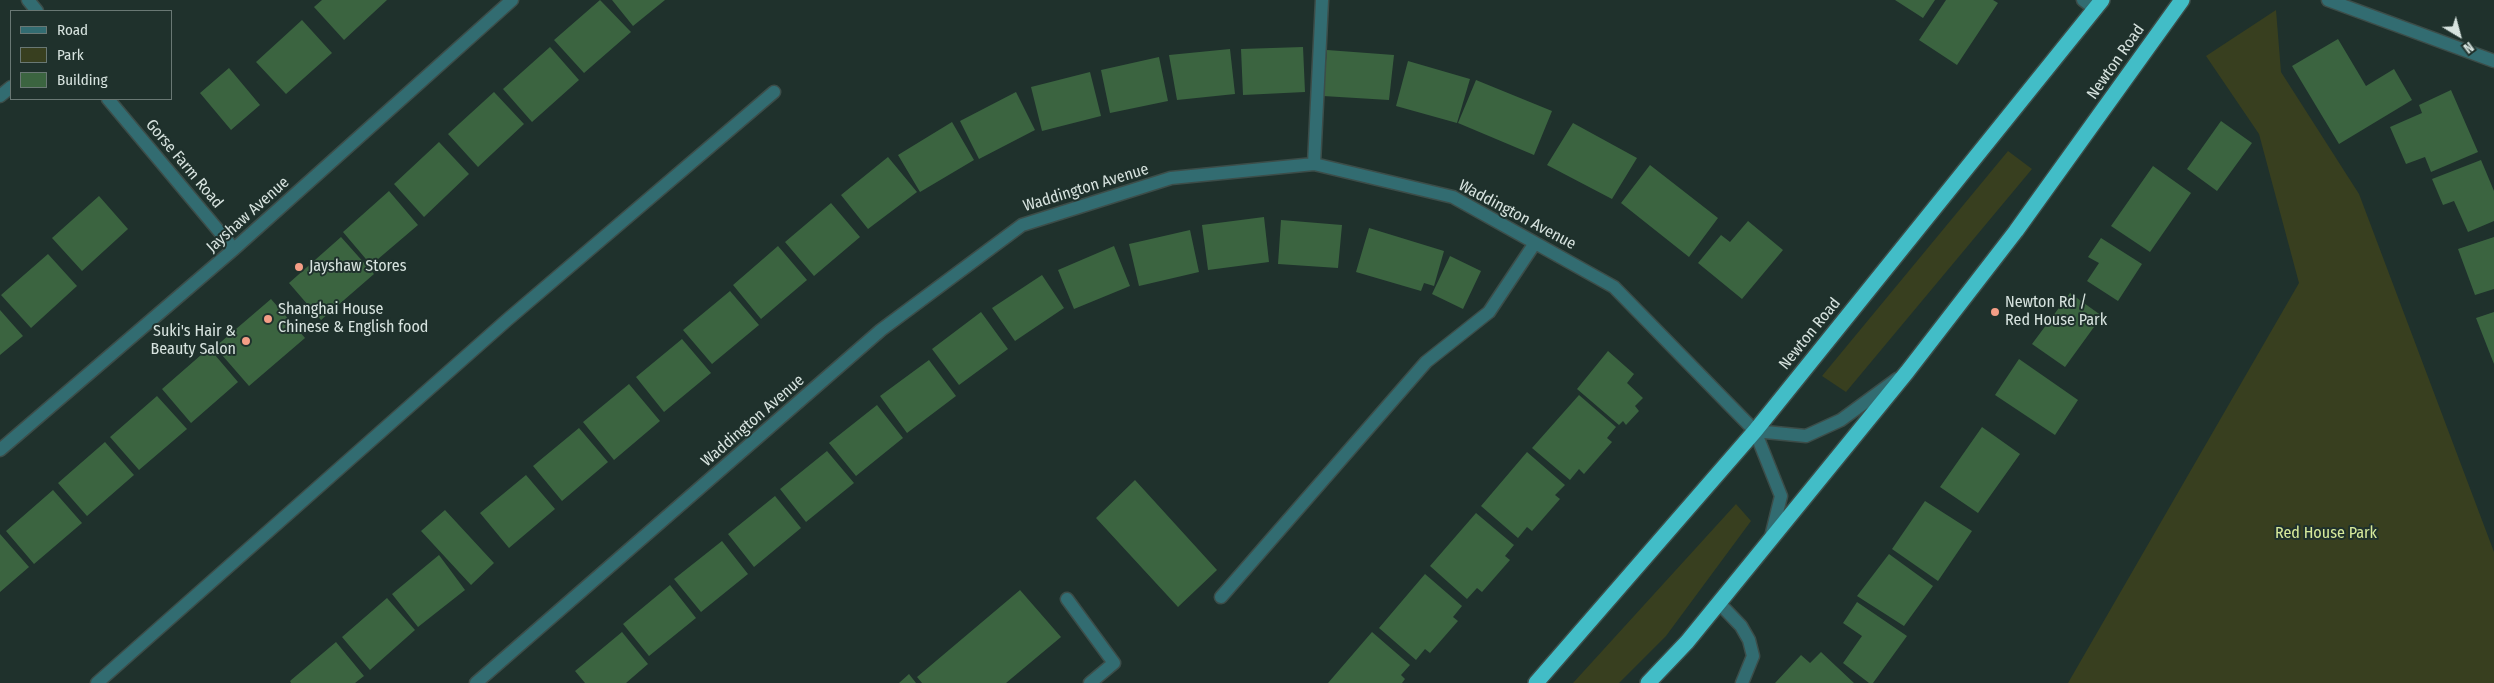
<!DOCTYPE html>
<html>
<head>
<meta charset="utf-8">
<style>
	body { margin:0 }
	#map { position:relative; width:2494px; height:683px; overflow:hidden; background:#1f312c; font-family:"Fira Sans Condensed",sans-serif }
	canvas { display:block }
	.legend { position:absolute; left:10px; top:10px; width:162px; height:90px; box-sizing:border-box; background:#1f312c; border:1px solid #697874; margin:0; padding:6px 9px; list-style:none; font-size:15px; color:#d7e3df }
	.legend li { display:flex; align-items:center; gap:10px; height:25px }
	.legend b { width:25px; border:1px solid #697874 }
	.north { position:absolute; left:2434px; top:10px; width:50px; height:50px; -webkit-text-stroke:4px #1f312c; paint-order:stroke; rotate:143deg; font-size:14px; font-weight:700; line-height:20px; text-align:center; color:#d7e3df }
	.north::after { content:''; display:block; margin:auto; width:18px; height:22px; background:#d7e3df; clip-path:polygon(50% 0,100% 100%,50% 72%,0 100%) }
</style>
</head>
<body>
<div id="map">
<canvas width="2494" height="683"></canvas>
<ul class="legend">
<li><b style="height:6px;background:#326c71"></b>Road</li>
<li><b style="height:14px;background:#383f1f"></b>Park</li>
<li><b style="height:14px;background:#3b6440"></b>Building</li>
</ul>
<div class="north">N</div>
</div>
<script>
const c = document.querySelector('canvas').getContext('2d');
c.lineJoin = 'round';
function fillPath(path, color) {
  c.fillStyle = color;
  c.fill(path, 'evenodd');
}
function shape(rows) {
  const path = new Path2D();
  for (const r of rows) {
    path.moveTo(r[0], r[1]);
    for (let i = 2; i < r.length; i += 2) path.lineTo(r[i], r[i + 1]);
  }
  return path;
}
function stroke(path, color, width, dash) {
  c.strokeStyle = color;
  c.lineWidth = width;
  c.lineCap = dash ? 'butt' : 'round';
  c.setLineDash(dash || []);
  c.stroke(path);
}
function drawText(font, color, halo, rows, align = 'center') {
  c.font = font + ' "Fira Sans Condensed",sans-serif';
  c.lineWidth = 4;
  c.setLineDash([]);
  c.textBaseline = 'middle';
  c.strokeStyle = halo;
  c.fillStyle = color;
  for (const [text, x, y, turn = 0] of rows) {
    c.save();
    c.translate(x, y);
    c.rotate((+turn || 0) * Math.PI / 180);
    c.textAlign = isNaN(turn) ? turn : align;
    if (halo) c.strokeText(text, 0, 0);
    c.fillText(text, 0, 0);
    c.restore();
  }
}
fillPath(shape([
	[2276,10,2281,72,2359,194,2494,552,2494,683,2068,683,2299,283,2259,134,2206,56],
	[2008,151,2032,169,1846,392,1822,376],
	[1736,504,1751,521,1666,636,1619,683,1573,683]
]), '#383f1f');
fillPath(shape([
	[322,0,387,0,344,40,314,7],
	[600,0,631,32,584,73,554,40],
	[612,0,665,0,633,26],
	[1895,0,1935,0,1923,18],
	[1946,0,1993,0,1998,3,1957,65,1919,40],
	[302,20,332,53,286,94,256,62],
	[2338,39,2366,86,2394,69,2412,100,2339,144,2292,66],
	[550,47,579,80,532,122,503,89],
	[1303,47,1305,92,1243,95,1241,49],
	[1230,49,1235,94,1177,100,1169,55],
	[1327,50,1394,55,1389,100,1323,96],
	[1159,57,1168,101,1110,113,1101,70],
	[1408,61,1470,79,1457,123,1396,106],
	[229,68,260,105,231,130,200,93],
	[1090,72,1101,116,1042,131,1031,87],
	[1476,80,1552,111,1534,155,1458,123],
	[2451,90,2478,152,2431,172,2425,157,2406,164,2390,127,2422,113,2419,105],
	[494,92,524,124,478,167,448,134],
	[1016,92,1035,130,979,159,960,121],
	[2221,121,2252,143,2217,191,2187,169],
	[952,122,974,160,920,192,898,155],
	[1573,123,1637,158,1612,199,1547,165],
	[439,142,469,174,424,217,394,184],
	[888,157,917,192,868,229,841,195],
	[2481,160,2494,191,2494,221,2468,232,2454,201,2443,205,2432,179],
	[1650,165,1718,218,1689,257,1621,203],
	[2153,166,2191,193,2150,252,2111,226],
	[389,191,418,225,371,265,343,232],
	[99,196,128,229,82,271,52,238],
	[831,203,860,237,814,276,785,242],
	[1264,217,1269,262,1208,270,1202,225],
	[1281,220,1342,225,1338,268,1278,264],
	[1748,221,1783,250,1742,299,1698,263,1721,235,1730,242],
	[1369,228,1444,251,1434,286,1424,283,1421,291,1356,272],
	[1190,230,1199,272,1139,286,1129,244],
	[341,237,374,274,321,320,289,283],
	[2494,237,2494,289,2475,295,2458,249],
	[2101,238,2142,264,2118,301,2087,281,2099,263,2088,257],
	[778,246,807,280,761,319,733,285],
	[1114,246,1130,286,1074,309,1058,270],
	[48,254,77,286,31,328,1,295],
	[1450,256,1481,271,1463,309,1432,294],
	[1042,275,1064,308,1015,341,992,308],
	[730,291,759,325,712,364,683,330],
	[2070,293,2102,316,2065,367,2032,344],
	[271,299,305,338,249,386,215,347],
	[0,310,23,336,0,355],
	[981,312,1008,349,959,385,932,349],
	[2494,312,2494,364,2476,318],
	[682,339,711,373,664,412,636,377],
	[209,348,238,382,191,423,162,389],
	[1608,351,1634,374,1627,383,1643,398,1635,406,1639,411,1626,425,1623,421,1619,425,1577,389],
	[2019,359,2078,400,2055,435,1995,395],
	[929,360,956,396,907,433,880,396],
	[629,384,660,421,614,460,583,422],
	[1579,395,1616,427,1607,438,1612,442,1584,474,1579,469,1570,480,1532,448],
	[157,396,187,429,139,470,110,437],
	[877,405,903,438,856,476,829,443],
	[1982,427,2020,454,1978,513,1940,487],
	[579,428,608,462,562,501,533,466],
	[105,442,134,475,87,516,58,483],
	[827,451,854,483,806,522,780,489],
	[1527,452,1565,485,1555,495,1560,499,1532,531,1527,527,1518,538,1481,506],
	[526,475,555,509,509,548,480,513],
	[1135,480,1217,570,1178,607,1096,518],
	[53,490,82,523,34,564,6,531],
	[775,496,801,528,754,567,728,534],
	[1925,501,1972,531,1938,581,1892,549],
	[445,510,494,563,471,585,421,531],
	[1476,513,1514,545,1505,556,1510,560,1482,592,1477,588,1467,599,1430,566],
	[0,534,29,567,0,592],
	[722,541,748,574,701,612,674,579],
	[1889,554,1933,586,1904,626,1857,596],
	[439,555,465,590,418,627,392,594],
	[1425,574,1462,606,1453,617,1458,621,1430,653,1425,649,1416,660,1379,628],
	[670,585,696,618,649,656,623,624],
	[1020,590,1061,637,1006,683,922,683,917,677],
	[387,598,415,630,370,670,342,637],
	[1857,602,1907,636,1873,683,1869,683,1843,663,1862,636,1843,623],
	[622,632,648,664,626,683,585,683,575,671],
	[1372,632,1410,665,1401,675,1405,679,1402,683,1328,683],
	[336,642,364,676,355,683,291,683,290,681],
	[1821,652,1854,683,1775,683,1801,655,1810,663],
	[909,674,916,683,899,683]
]), '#3b6440');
const minor = shape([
	[28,0,37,11],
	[2083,0,2095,9],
	[2328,0,2494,61],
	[0,96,11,87],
	[108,99,234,249],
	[1314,164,1322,0],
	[1755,431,1806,436,1841,420,1897,379],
	[0,450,234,249,512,0],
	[1221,597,1426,362,1489,312,1535,243],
	[1067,599,1114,663,1090,683],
	[1719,603,1741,626,1749,640,1753,656,1742,683],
	[97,683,507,320,774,92],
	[476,683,881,330,1022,225,1171,178,1314,164,1453,197,1614,287,1755,431,1781,496,1771,537]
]);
const highway = shape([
	[1536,683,1755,431,2102,0],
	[1648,683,1687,642,1907,372,2016,231,2182,0]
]);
stroke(minor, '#3c4d49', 15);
stroke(highway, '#3c4d49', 18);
stroke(minor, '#326c71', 12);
stroke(highway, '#42bdc7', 15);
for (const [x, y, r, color] of [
	[299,267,5,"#f49e86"],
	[1995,312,5,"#f49e86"],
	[268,319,5,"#f49e86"],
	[246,341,5,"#f49e86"]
]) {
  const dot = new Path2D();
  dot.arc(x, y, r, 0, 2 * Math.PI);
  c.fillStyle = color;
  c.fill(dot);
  stroke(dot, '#1f312c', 2);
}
drawText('16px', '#d7e3df', '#1f312c', [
	["Newton Road",2116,62,-55],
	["Gorse Farm Road",184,164,50],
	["Waddington Avenue",1086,188,-17],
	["Jayshaw Avenue",248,215,-42],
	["Waddington Avenue",1517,215,28],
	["Newton Road",1810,334,-51],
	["Waddington Avenue",753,421,-41]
]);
drawText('16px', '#d7e3df', '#1f312c', [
	["Jayshaw Stores",309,267],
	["Newton Rd /",2005,303],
	["Red House Park",2005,321],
	["Shanghai House",278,310],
	["Chinese & English food",278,328],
	["Suki's Hair &",236,332,"right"],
	["Beauty Salon",236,350,"right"]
], 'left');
drawText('16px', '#d7ea9b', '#1f312c', [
	["Red House Park",2326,534]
]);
</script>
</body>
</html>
